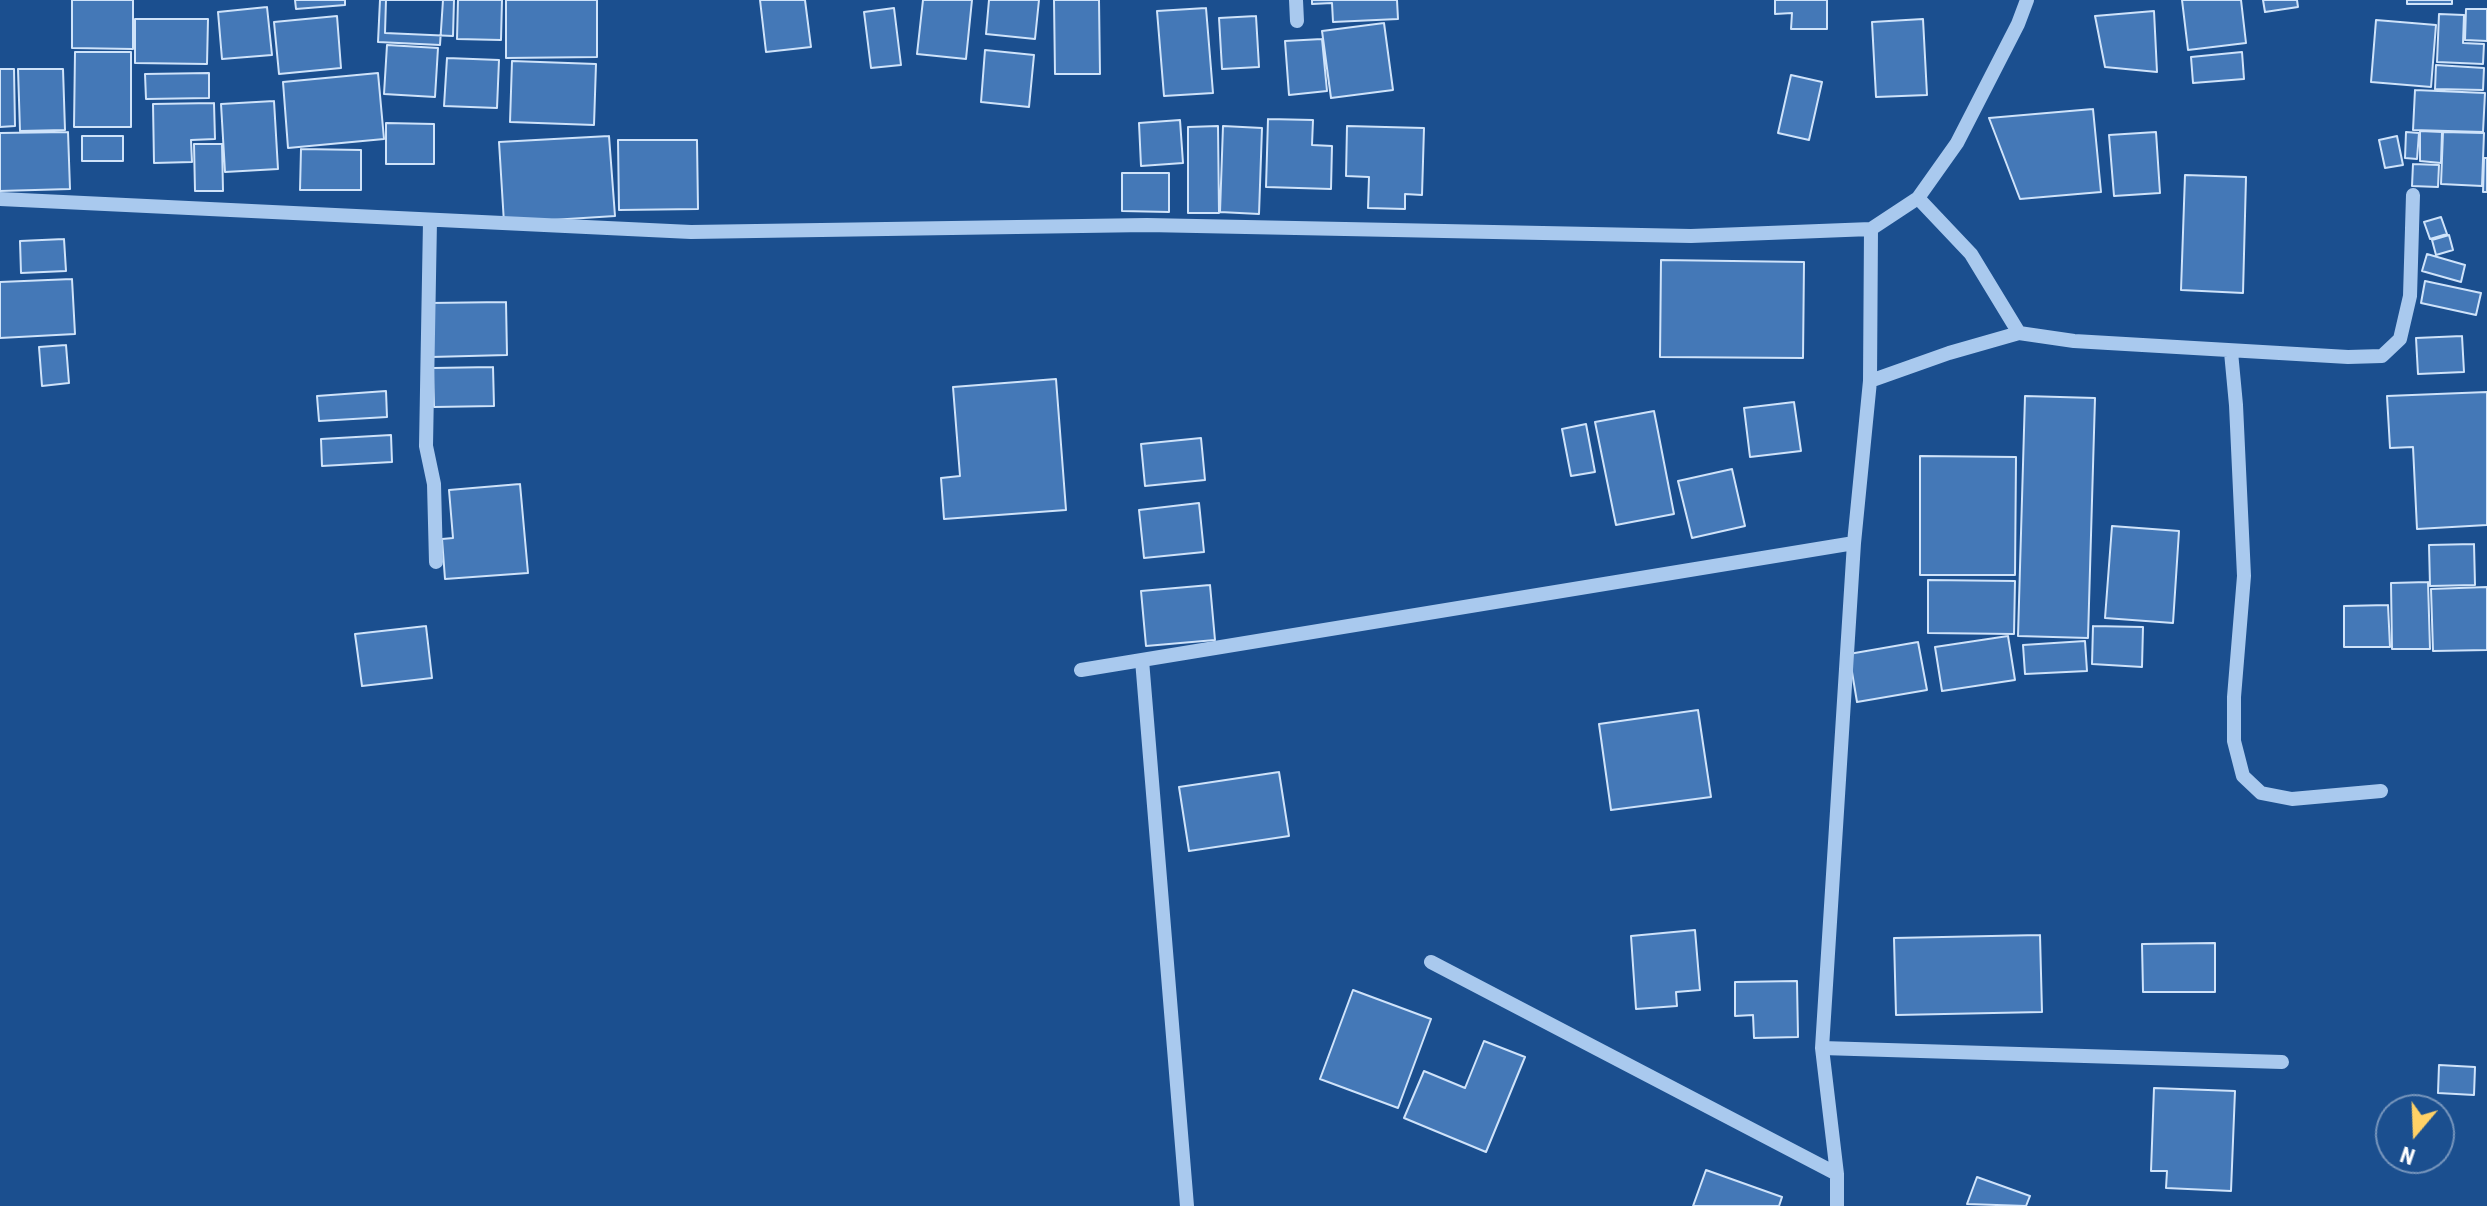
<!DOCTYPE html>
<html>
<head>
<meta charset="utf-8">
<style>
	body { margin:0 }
	#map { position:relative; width:2487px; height:1206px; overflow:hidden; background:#1b4f8f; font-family:"Roboto Condensed",sans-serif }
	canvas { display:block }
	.north { position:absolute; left:2375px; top:1094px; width:80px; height:80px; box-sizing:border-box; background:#1b4f8f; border:2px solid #7695bc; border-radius:50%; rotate:199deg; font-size:22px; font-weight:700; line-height:32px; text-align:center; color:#fff }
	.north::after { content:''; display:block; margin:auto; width:28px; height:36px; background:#ffd166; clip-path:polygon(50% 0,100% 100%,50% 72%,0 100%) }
</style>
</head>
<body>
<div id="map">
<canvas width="2487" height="1206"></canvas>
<div class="north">N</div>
</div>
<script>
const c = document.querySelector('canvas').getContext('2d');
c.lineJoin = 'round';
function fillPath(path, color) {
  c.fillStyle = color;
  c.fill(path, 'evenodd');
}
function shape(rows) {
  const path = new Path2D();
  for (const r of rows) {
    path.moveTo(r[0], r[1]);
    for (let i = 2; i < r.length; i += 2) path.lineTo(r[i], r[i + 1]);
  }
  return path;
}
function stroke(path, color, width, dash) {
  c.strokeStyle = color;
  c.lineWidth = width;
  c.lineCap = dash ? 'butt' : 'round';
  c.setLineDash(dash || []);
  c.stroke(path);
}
const building = shape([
	[72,0,133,0,133,49,72,48,72,0],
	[295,0,345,0,345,5,296,9,295,0],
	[380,0,443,0,440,45,378,42,380,0],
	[386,0,454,0,453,36,385,33,386,0],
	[458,0,502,0,501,40,457,39,458,0],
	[506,0,597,0,597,57,506,58,506,0],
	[760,0,805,0,811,47,766,52,760,0],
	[923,0,972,0,966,59,917,54,923,0],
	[989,0,1039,0,1035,39,986,34,989,0],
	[1054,0,1099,0,1100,74,1055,74,1054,0],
	[1312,0,1397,0,1398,19,1333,22,1332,3,1312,4,1312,0],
	[1775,0,1827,0,1827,29,1791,29,1792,13,1775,14,1775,0],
	[2182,0,2241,0,2246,43,2188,50,2182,0],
	[2263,0,2297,0,2298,7,2265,12,2263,0],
	[2407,0,2452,0,2452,4,2407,4,2407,0],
	[267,7,272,55,222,59,218,12,267,7],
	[894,8,901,65,871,68,864,12,894,8],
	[1206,8,1213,93,1164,96,1157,11,1206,8],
	[2466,9,2487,9,2487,41,2465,40,2466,9],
	[2154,11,2157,72,2105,67,2095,16,2154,11],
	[2439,14,2464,15,2463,43,2484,44,2483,64,2437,62,2439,14],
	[337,16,341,68,279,74,274,22,337,16],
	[1256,16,1259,67,1222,69,1219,18,1256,16],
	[135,19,208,19,207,64,135,63,135,19],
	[1923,19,1927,95,1876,97,1872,22,1923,19],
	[2376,20,2436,25,2431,87,2371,82,2376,20],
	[1384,23,1393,90,1331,98,1322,31,1384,23],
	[1322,39,1327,91,1289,95,1285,41,1322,39],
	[387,45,438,48,435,97,384,94,387,45],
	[985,50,1034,55,1029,107,981,102,985,50],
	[75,52,131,52,131,127,74,127,75,52],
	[2242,52,2244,79,2193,83,2191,57,2242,52],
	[447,58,499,60,497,108,444,106,447,58],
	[512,61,596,64,594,125,510,122,512,61],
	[2436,65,2484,68,2483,90,2435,89,2436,65],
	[0,69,14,69,15,126,0,127,0,69],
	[18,69,63,69,65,130,20,131,18,69],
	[209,73,209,98,146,99,145,74,209,73],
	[378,73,384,139,288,148,283,82,378,73],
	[1791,75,1822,82,1809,140,1778,133,1791,75],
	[2415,90,2485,93,2483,132,2413,130,2415,90],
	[274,101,278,169,225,172,221,104,274,101],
	[214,103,215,139,191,140,192,162,154,163,153,104,214,103],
	[2093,109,2101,192,2020,199,1989,118,2093,109],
	[1268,119,1313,120,1312,145,1332,146,1331,189,1266,187,1268,119],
	[1180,120,1183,163,1141,166,1139,123,1180,120],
	[386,123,434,124,434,164,386,164,386,123],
	[1218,126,1219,213,1188,213,1188,127,1218,126],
	[1223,126,1262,128,1259,214,1220,212,1223,126],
	[1347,126,1424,128,1422,195,1405,194,1405,209,1368,208,1369,177,1346,176,1347,126],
	[2420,131,2442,132,2441,163,2420,161,2420,131],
	[68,132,70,189,0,191,0,133,68,132],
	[2156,132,2160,193,2114,196,2109,135,2156,132],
	[2406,132,2419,133,2417,159,2405,158,2406,132],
	[2443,132,2484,133,2482,186,2441,184,2443,132],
	[82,136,123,136,123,161,82,161,82,136],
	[609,136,615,216,504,223,499,142,609,136],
	[2397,136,2403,165,2385,168,2379,140,2397,136],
	[618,140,697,140,698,209,619,210,618,140],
	[194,144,222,144,223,191,195,191,194,144],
	[301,149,361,150,361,190,300,190,301,149],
	[2484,158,2487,158,2487,192,2483,192,2484,158],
	[2413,164,2439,165,2438,187,2412,186,2413,164],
	[1122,173,1169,173,1169,212,1122,211,1122,173],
	[2185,175,2246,177,2243,293,2181,290,2185,175],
	[2441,217,2447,234,2430,239,2424,222,2441,217],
	[2449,235,2453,250,2436,255,2432,240,2449,235],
	[64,239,66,271,21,273,20,241,64,239],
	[2427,254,2465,265,2461,282,2422,271,2427,254],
	[1661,260,1804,262,1803,358,1660,357,1661,260],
	[72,279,75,334,0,338,0,282,72,279],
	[2425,281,2481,293,2476,315,2421,303,2425,281],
	[506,302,507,355,431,357,429,303,506,302],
	[2462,336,2464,372,2418,374,2416,338,2462,336],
	[66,345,69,383,42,386,39,347,66,345],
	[493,367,494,406,434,407,433,368,493,367],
	[1056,379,1066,510,944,519,941,478,960,476,953,387,1056,379],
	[386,391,387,417,319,421,317,396,386,391],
	[2487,392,2487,525,2417,529,2413,447,2390,448,2387,396,2487,392],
	[2025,396,2095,398,2088,638,2018,636,2025,396],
	[1794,402,1801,451,1750,457,1744,408,1794,402],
	[1654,411,1674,514,1616,525,1595,422,1654,411],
	[1586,424,1595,472,1571,476,1562,429,1586,424],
	[391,435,392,462,322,466,321,439,391,435],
	[1201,438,1205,480,1145,486,1141,444,1201,438],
	[1920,456,2016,457,2015,575,1920,575,1920,456],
	[1732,469,1745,526,1692,538,1678,481,1732,469],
	[520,484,528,573,445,579,442,539,453,538,449,490,520,484],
	[1199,503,1204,552,1144,558,1139,510,1199,503],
	[2112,526,2179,531,2173,623,2105,618,2112,526],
	[2474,544,2475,585,2430,586,2429,545,2474,544],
	[1928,580,2015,581,2014,634,1928,633,1928,580],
	[2428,582,2430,649,2392,649,2391,583,2428,582],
	[1210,585,1215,640,1146,646,1141,591,1210,585],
	[2487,587,2487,650,2433,651,2431,589,2487,587],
	[2388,605,2390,647,2344,647,2344,606,2388,605],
	[426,626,432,678,362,686,355,634,426,626],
	[2093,626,2143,627,2142,667,2092,664,2093,626],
	[2008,636,2015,680,1942,691,1935,647,2008,636],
	[2085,641,2087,671,2025,674,2023,645,2085,641],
	[1918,642,1927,690,1857,702,1849,654,1918,642],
	[1698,710,1711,797,1611,810,1599,724,1698,710],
	[1279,772,1289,836,1189,851,1179,787,1279,772],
	[1695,930,1700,990,1676,992,1677,1006,1636,1009,1631,936,1695,930],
	[2040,935,2042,1012,1896,1015,1894,938,2040,935],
	[2215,943,2215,992,2143,992,2142,944,2215,943],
	[1797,981,1798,1037,1754,1038,1753,1015,1735,1016,1735,982,1797,981],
	[1353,990,1431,1019,1398,1108,1320,1079,1353,990],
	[1484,1041,1525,1057,1486,1152,1404,1118,1424,1071,1465,1088,1484,1041],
	[2439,1065,2475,1067,2474,1095,2438,1093,2439,1065],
	[2154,1088,2235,1091,2231,1191,2166,1188,2167,1171,2151,1171,2154,1088],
	[1706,1170,1782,1197,1779,1206,1693,1206,1706,1170],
	[1977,1177,2030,1196,2026,1206,1967,1204,1977,1177]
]);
fillPath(building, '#4478b7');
stroke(building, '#cfe3fa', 2);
stroke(shape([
	[1296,0,1297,21],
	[1918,198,1971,254,2019,333,2074,341,2348,357,2382,356,2400,339,2410,296,2413,195],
	[0,199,691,232,1147,225,1691,236,1871,229],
	[430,221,426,446,434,484,436,562],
	[2231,352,2236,405,2244,576,2234,697,2234,741,2243,776,2261,793,2292,799,2381,791],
	[1870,381,1949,353,2019,333],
	[1142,660,1187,1206],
	[1081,670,1854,543],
	[1431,962,1837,1174],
	[1822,1048,2282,1062],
	[1837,1206,1837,1174,1822,1048,1854,543,1870,381,1871,229,1918,198,1957,143,2018,24,2027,0]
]), '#a9c9ee', 14);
</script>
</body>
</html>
